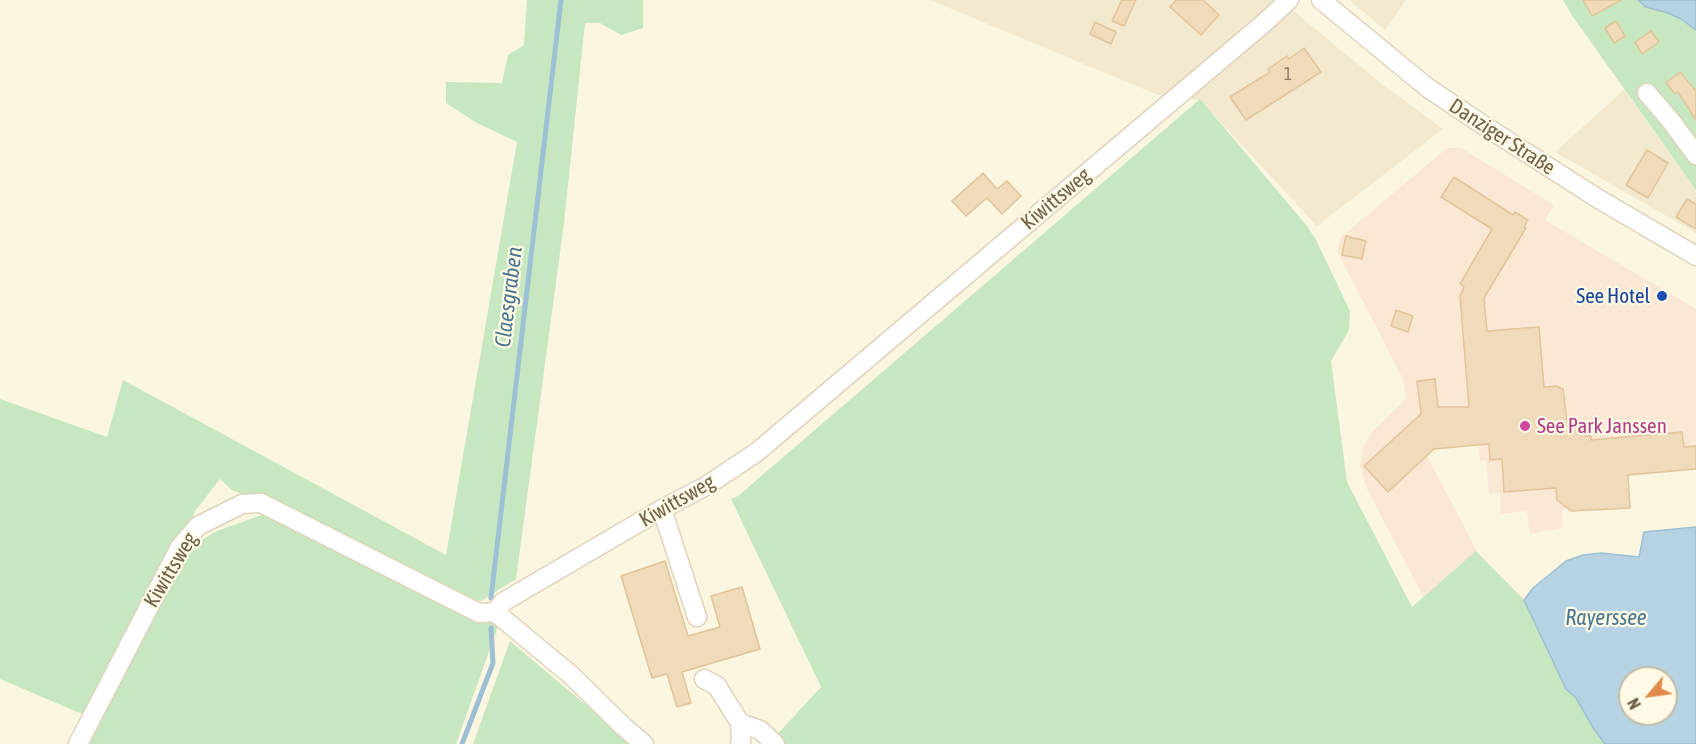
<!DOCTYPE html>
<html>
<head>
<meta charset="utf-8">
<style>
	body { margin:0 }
	#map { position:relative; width:1696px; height:744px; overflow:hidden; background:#fbf6e0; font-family:"Asap Condensed",sans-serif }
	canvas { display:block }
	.north { position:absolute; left:1618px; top:666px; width:60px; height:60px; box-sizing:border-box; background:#fefae6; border:2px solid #c5bca7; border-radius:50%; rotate:241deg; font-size:16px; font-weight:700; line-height:24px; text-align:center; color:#705f49 }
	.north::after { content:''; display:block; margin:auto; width:21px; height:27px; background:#e08b4a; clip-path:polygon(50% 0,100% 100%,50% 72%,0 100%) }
</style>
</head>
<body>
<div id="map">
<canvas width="1696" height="744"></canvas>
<div class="north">N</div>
</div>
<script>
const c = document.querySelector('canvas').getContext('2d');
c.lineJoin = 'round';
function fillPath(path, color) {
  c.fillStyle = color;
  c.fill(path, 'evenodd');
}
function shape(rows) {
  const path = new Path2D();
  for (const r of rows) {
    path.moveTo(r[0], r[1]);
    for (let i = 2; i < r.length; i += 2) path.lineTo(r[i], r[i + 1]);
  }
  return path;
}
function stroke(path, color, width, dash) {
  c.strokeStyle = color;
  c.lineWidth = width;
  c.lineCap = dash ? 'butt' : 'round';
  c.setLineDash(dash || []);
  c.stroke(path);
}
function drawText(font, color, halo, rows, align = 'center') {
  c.font = font + ' "Asap Condensed",sans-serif';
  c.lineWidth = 4.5;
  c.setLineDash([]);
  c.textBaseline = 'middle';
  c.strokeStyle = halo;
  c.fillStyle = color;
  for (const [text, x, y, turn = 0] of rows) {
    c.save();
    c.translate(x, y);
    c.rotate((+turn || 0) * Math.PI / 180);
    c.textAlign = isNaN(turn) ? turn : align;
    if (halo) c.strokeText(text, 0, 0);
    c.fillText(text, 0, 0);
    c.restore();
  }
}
fillPath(shape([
	[930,0,1282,0,1309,24,1383,85,1443,129,1317,226,1200,100,1158,95],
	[1349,0,1406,0,1385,30],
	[1624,90,1696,190,1696,233,1555,152]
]), '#f2e9cf');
fillPath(shape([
	[1447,148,1461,148,1554,205,1545,220,1696,309,1696,469,1627,475,1630,508,1598,511,1596,496,1584,510,1571,511,1566,507,1561,512,1563,528,1530,534,1527,511,1501,514,1500,493,1489,493,1486,460,1480,461,1479,445,1434,449,1427,456,1477,551,1424,598,1367,489,1360,465,1363,447,1372,432,1406,399,1403,379,1337,251,1340,238]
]), '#fbe8d4');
fillPath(shape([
	[527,0,643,0,643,28,621,35,600,23,585,23,564,223,516,579,481,601,450,595,331,532,232,490,220,479,196,510,89,717,0,679,0,399,107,437,123,380,446,555,517,142,477,123,446,103,446,82,502,83,508,55,524,45],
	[1563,0,1638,0,1646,7,1668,13,1681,19,1696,30,1696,190,1571,14],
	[1200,99,1307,226,1316,240,1350,311,1349,330,1331,361,1347,482,1412,607,1476,551,1524,600,1566,689,1576,698,1594,729,1605,744,780,744,774,738,821,687,731,499,738,496],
	[273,511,500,621,456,744,79,744,187,548,217,531],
	[510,641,632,744,473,744]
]), '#c7e7c0');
const water = shape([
	[1638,0,1696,0,1696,30,1681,19,1668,13,1646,7,1638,0],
	[1696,527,1696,744,1605,744,1594,729,1576,698,1566,689,1524,600,1533,588,1566,561,1583,555,1601,553,1639,557,1644,532,1696,527],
	[1630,678,1666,678,1666,714,1630,714,1630,678]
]);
fillPath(water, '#b6d3e3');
stroke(water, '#9dc0d4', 1.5);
stroke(shape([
	[491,598,561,0],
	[462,744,493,663,491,628]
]), '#9dc0d4', 5);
const building = shape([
	[1122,0,1136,0,1124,26,1112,21,1122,0],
	[1176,0,1203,0,1219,15,1201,35,1170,7,1176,0],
	[1583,0,1621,0,1592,16,1583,0],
	[1616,21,1625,36,1614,43,1605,28,1616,21],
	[1095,22,1116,32,1111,44,1090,34,1095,22],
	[1651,31,1659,42,1642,54,1635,42,1651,31],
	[1304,48,1321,72,1246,120,1230,97,1270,72,1268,69,1287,56,1289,59,1304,48],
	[1680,72,1696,91,1696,120,1678,92,1675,94,1666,83,1680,72],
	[1647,150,1668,163,1648,198,1626,185,1647,150],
	[983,173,997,189,1007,181,1021,196,1002,214,987,198,966,216,952,201,983,173],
	[1454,177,1513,215,1515,212,1528,220,1524,227,1526,228,1484,298,1487,331,1539,327,1544,387,1557,386,1563,389,1567,421,1575,424,1585,436,1591,436,1591,440,1682,432,1684,447,1696,446,1696,469,1628,475,1630,508,1571,511,1557,500,1556,488,1504,492,1502,459,1490,460,1489,444,1434,449,1388,492,1364,466,1421,414,1417,381,1435,379,1438,407,1469,407,1460,296,1464,287,1460,284,1492,229,1441,197,1454,177],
	[1687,199,1696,204,1696,229,1676,217,1687,199],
	[1346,236,1366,241,1362,259,1342,255,1346,236],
	[1396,310,1413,316,1408,332,1391,326,1396,310],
	[665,561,688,636,720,627,711,596,742,587,760,649,682,672,691,703,677,707,667,674,652,678,621,576,665,561]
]);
fillPath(building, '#efdab9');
stroke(building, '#e1c49a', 1.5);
const minor = shape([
	[1321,0,1428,88,1480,123,1597,198,1696,256],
	[1647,93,1671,121,1696,155],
	[662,509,697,617],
	[495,612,572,676,624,727,644,744],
	[704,679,717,686,740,723,741,741,740,744],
	[740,723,760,730,775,744],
	[78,744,180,547,198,526,242,504,261,503,479,613,495,612,503,602,662,509,706,486,757,452,1263,24,1289,0]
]);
stroke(minor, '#ded3bd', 21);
stroke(minor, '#fff', 18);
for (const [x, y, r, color] of [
	[1662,296,6,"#1a4fb4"],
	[1525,426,6,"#d1479c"]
]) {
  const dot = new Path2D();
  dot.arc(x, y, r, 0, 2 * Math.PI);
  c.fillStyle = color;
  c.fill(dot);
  stroke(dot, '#fefae6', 2);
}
drawText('18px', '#907e65', null, [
	["1",1288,74]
]);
drawText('21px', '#705f49', '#fefae6', [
	["Danziger Straße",1502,137,33],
	["Kiwittsweg",1056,199,-40],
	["Kiwittsweg",677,501,-30],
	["Kiwittsweg",171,570,-59]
]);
drawText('21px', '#164399', '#fefae6', [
	["See Hotel",1650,296]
], 'right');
drawText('21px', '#b23c85', '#fefae6', [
	["See Park Janssen",1537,426]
], 'left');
drawText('italic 22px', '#4a7690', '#fefae6', [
	["Claesgraben",509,297,-83],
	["Rayerssee",1606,618]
]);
</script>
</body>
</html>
